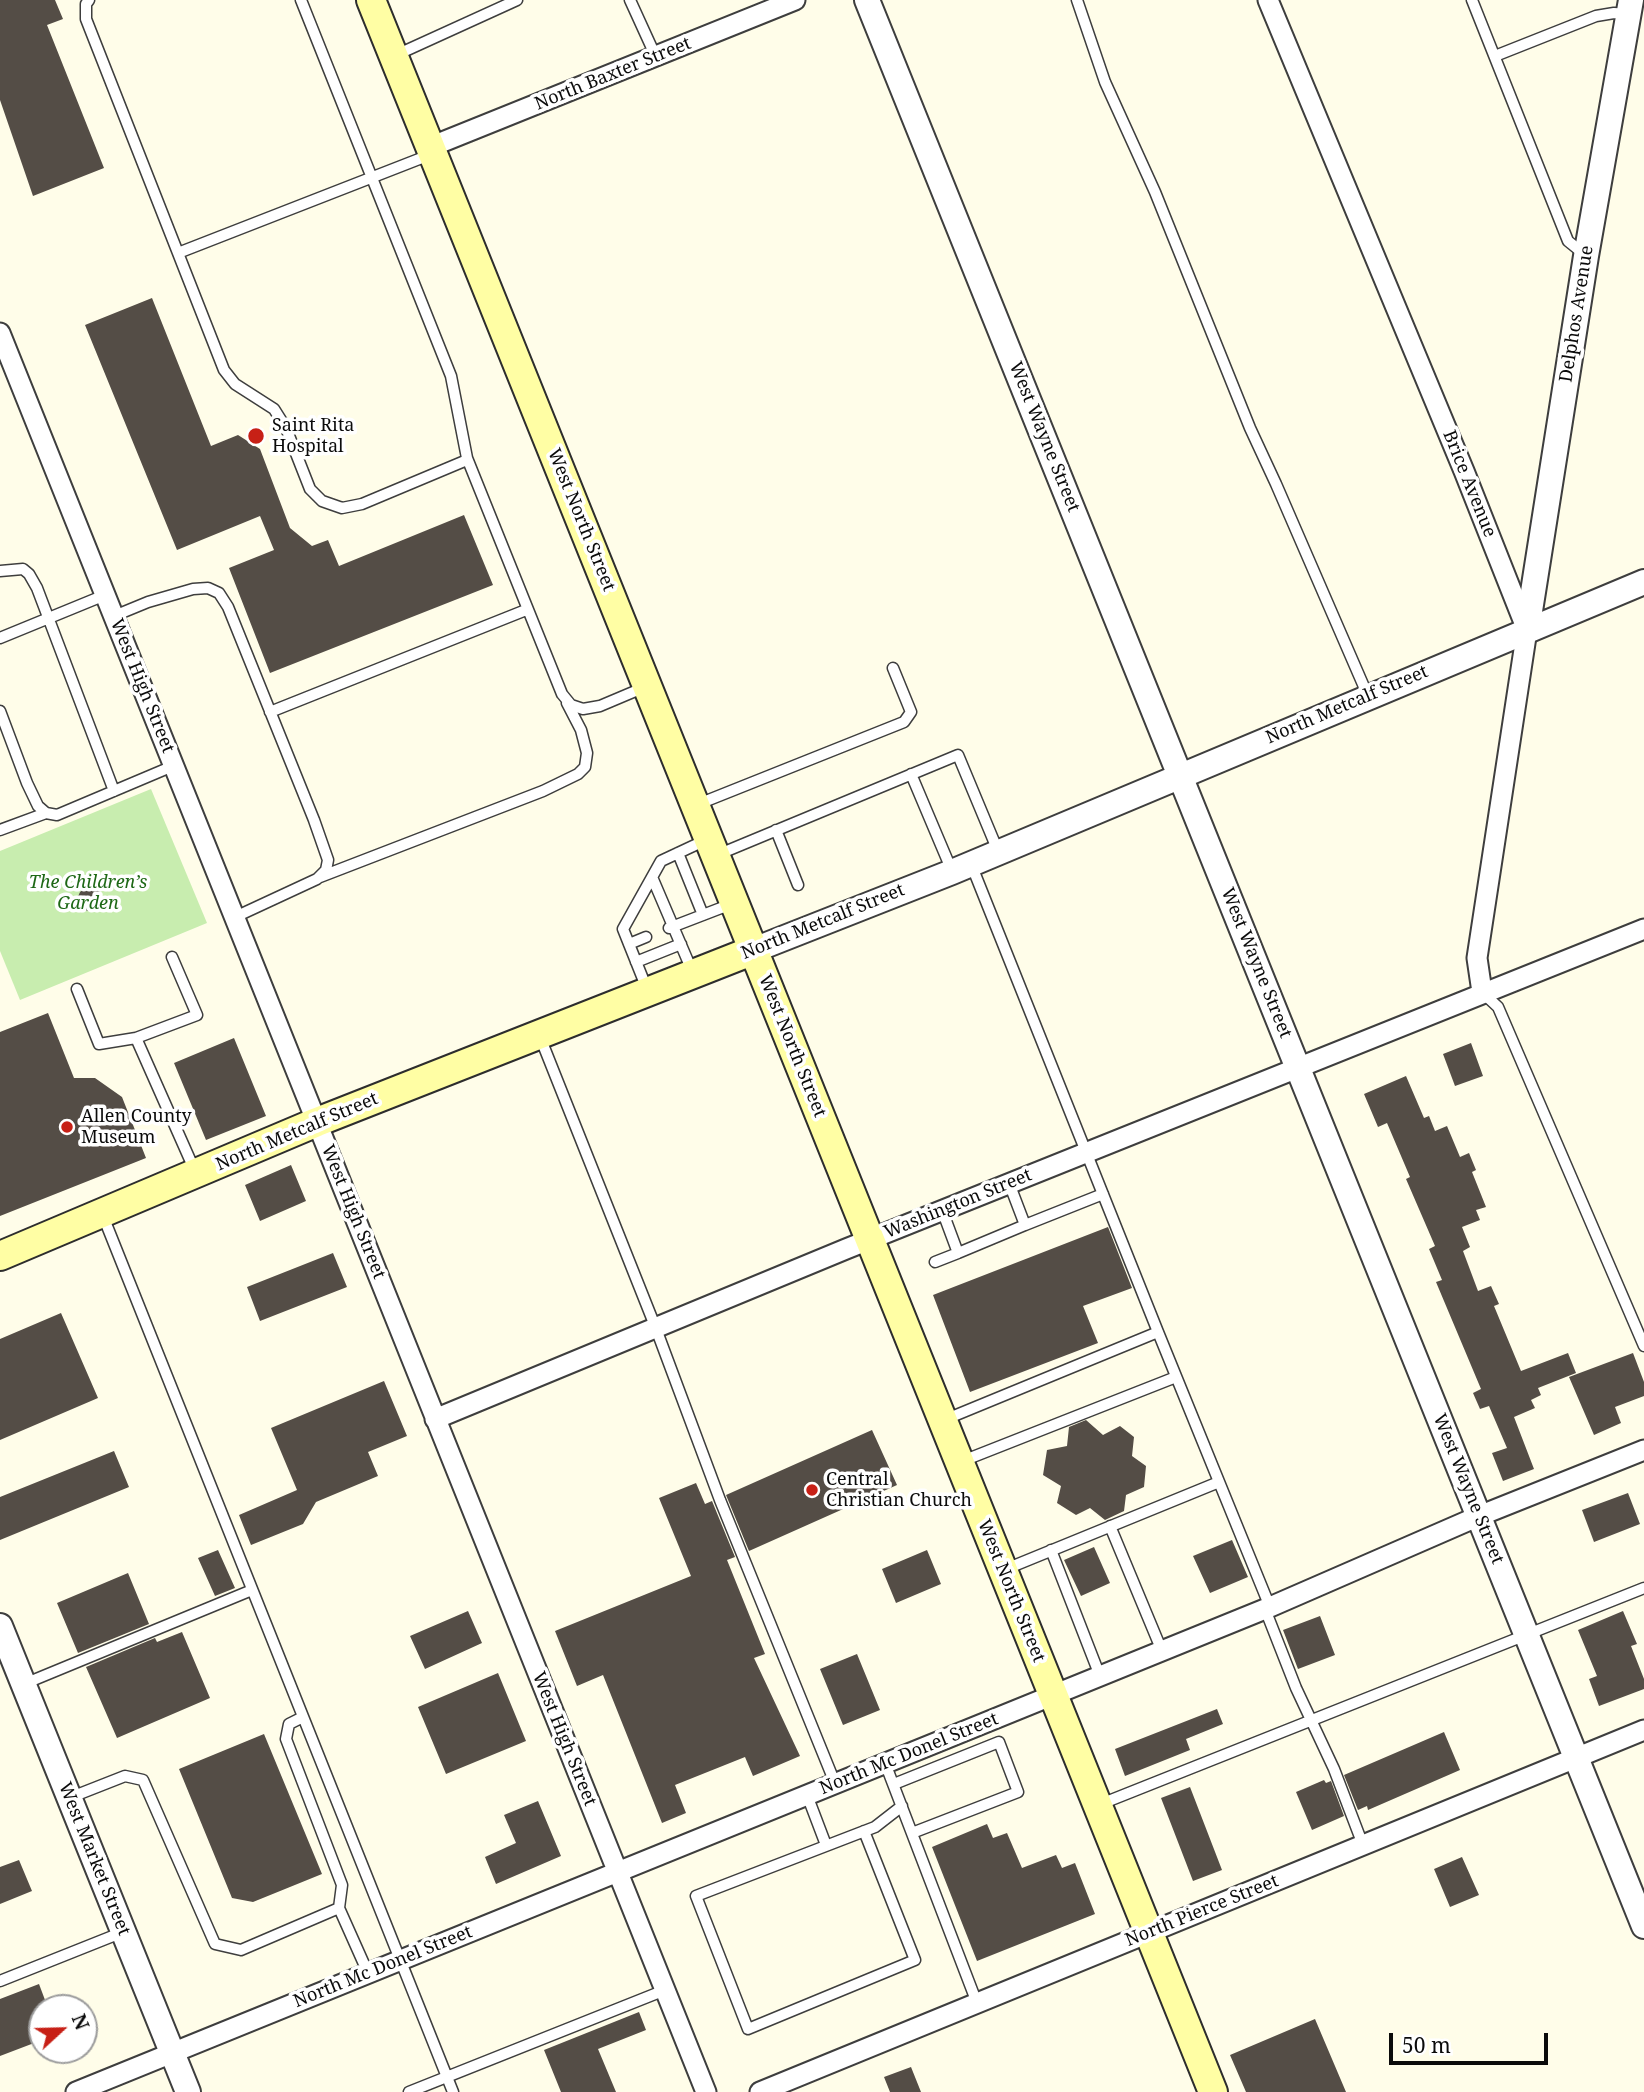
<!DOCTYPE html>
<html>
<head>
<meta charset="utf-8">
<style>
	body { margin:0 }
	#map { position:relative; width:1644px; height:2092px; overflow:hidden; background:#fffde9; font-family:"Noto Serif",serif }
	canvas { display:block }
	.north { position:absolute; left:28px; top:1994px; width:70px; height:70px; box-sizing:border-box; background:#fff; border:2px solid #9d9d9d; border-radius:50%; rotate:68deg; font-size:19px; font-weight:700; line-height:28px; text-align:center; color:#0b0b0b }
	.north::after { content:''; display:block; margin:auto; width:24px; height:32px; background:#c72016; clip-path:polygon(50% 0,100% 100%,50% 72%,0 100%) }
	.scale { position:absolute; left:1389px; top:2033px; width:159px; height:32px; box-sizing:border-box; border:4px solid #0b0b0b; border-top:0; padding-left:9px; font-size:21px; line-height:24px; white-space:nowrap; color:#0b0b0b; -webkit-text-stroke:5px #fff; paint-order:stroke }
</style>
</head>
<body>
<div id="map">
<canvas width="1644" height="2092"></canvas>
<div class="north">N</div>
<div class="scale">50 m</div>
</div>
<script>
const c = document.querySelector('canvas').getContext('2d');
c.lineJoin = 'round';
function fillPath(path, color) {
  c.fillStyle = color;
  c.fill(path, 'evenodd');
}
function shape(rows) {
  const path = new Path2D();
  for (const r of rows) {
    if (r.length === 3) {
      path.moveTo(r[0] + r[2], r[1]);
      path.arc(r[0], r[1], r[2], 0, 2 * Math.PI);
      continue;
    }
    path.moveTo(r[0], r[1]);
    for (let i = 2; i < r.length; i += 2) path.lineTo(r[i], r[i + 1]);
  }
  return path;
}
function stroke(path, color, width, dash) {
  c.strokeStyle = color;
  c.lineWidth = width;
  c.lineCap = dash ? 'butt' : 'round';
  c.setLineDash(dash || []);
  c.stroke(path);
}
function drawText(font, color, halo, rows, align = 'center') {
  c.font = font + ' "Noto Serif",serif';
  c.lineWidth = 7;
  c.setLineDash([]);
  c.textBaseline = 'middle';
  c.strokeStyle = halo;
  c.fillStyle = color;
  for (const [text, x, y, turn = 0] of rows) {
    c.save();
    c.translate(x, y);
    c.rotate((+turn || 0) * Math.PI / 180);
    c.textAlign = isNaN(turn) ? turn : align;
    if (halo) c.strokeText(text, 0, 0);
    c.fillText(text, 0, 0);
    c.restore();
  }
}
fillPath(shape([
	[151,789,207,923,20,1000,0,951,0,851]
]), '#c8edaf');
fillPath(shape([
	[0,0,55,0,63,19,47,25,104,168,33,196,0,100],
	[152,298,211,446,238,435,260,449,290,528,312,546,328,540,339,566,464,515,493,585,270,673,229,568,274,550,260,516,177,550,85,325],
	[90,899,12],
	[48,1013,74,1078,95,1078,122,1097,146,1158,0,1216,0,1032],
	[234,1038,266,1116,206,1140,174,1063],
	[1471,1043,1483,1076,1455,1086,1443,1054],
	[1406,1076,1424,1118,1429,1116,1435,1131,1447,1126,1460,1157,1469,1153,1476,1170,1472,1172,1486,1207,1476,1210,1480,1220,1462,1227,1470,1247,1463,1251,1478,1291,1491,1286,1499,1304,1494,1306,1521,1371,1568,1353,1576,1373,1538,1388,1541,1395,1531,1400,1535,1408,1514,1417,1534,1469,1503,1481,1492,1453,1507,1448,1489,1406,1480,1409,1473,1393,1481,1389,1436,1282,1442,1280,1429,1249,1435,1246,1406,1179,1410,1177,1387,1123,1378,1127,1364,1094],
	[291,1165,306,1201,260,1221,245,1185],
	[1108,1227,1132,1288,1083,1306,1098,1343,970,1392,933,1295],
	[333,1253,347,1287,260,1321,247,1287],
	[61,1313,98,1398,0,1440,0,1339],
	[1633,1353,1644,1382,1644,1396,1615,1407,1621,1423,1594,1435,1569,1377],
	[384,1381,407,1436,368,1452,378,1476,316,1502,303,1524,251,1545,239,1515,297,1490,271,1428],
	[1086,1420,1103,1435,1120,1426,1134,1437,1132,1456,1146,1466,1144,1487,1126,1495,1124,1511,1105,1520,1090,1508,1076,1515,1057,1503,1061,1486,1043,1475,1047,1450,1067,1446,1069,1427],
	[872,1430,897,1485,749,1551,726,1495],
	[114,1451,129,1487,0,1540,0,1497],
	[696,1483,705,1504,712,1501,735,1557,727,1560,765,1654,754,1658,800,1756,753,1776,745,1757,675,1785,686,1813,662,1823,603,1675,577,1686,555,1631,691,1576,659,1498],
	[1628,1493,1640,1524,1594,1542,1582,1510],
	[1232,1540,1248,1577,1210,1593,1193,1556],
	[1094,1547,1110,1583,1081,1596,1064,1560],
	[218,1550,235,1588,215,1596,198,1558],
	[927,1550,941,1584,896,1603,882,1569],
	[128,1573,149,1624,78,1653,57,1603],
	[468,1611,482,1643,425,1669,410,1636],
	[1623,1611,1637,1644,1631,1646,1644,1679,1644,1689,1599,1706,1589,1679,1597,1676,1578,1630],
	[1320,1616,1335,1655,1298,1669,1283,1630],
	[182,1632,210,1698,117,1738,86,1667,155,1638,157,1642],
	[857,1654,880,1710,843,1725,820,1669],
	[498,1673,526,1741,446,1774,418,1707],
	[1217,1709,1223,1724,1186,1739,1190,1750,1125,1776,1115,1749],
	[1444,1732,1460,1770,1368,1810,1367,1806,1358,1810,1344,1775],
	[264,1734,322,1874,253,1902,232,1898,179,1769],
	[1324,1780,1326,1783,1331,1781,1344,1816,1312,1830,1296,1792],
	[1190,1787,1222,1870,1193,1881,1161,1798],
	[538,1801,561,1856,496,1884,485,1857,516,1843,504,1815],
	[987,1824,993,1838,1007,1833,1022,1868,1056,1855,1062,1868,1075,1863,1095,1914,977,1961,932,1847],
	[1462,1857,1479,1895,1450,1907,1434,1869],
	[19,1860,32,1891,0,1904,0,1867],
	[39,1984,48,2008,42,2008,42,2040,0,2056,0,1999],
	[639,2012,646,2030,598,2049,616,2092,561,2092,544,2050],
	[1315,2019,1346,2092,1246,2092,1230,2055],
	[911,2067,921,2092,890,2092,884,2077]
]), '#544d46');
const service = shape([
	[89,0,86,4,86,19,224,370,235,384,274,409,286,428,310,489,322,501,342,508,362,504,467,460],
	[301,0,451,376,467,458,562,694,571,705,583,709,600,706,645,687],
	[630,0,656,57],
	[1077,0,1105,82,1155,192,1250,428,1276,484,1368,696],
	[1472,0,1568,241,1584,254],
	[394,56,517,0],
	[1495,56,1596,16,1614,13,1628,14],
	[178,253,432,154],
	[0,571,23,569,29,574,37,588,114,791],
	[114,616,148,602,193,589,208,588,219,593,228,607,314,820,328,860,326,870,317,879,233,918],
	[0,638,105,595],
	[0,711,27,783,38,806,46,813,57,815,173,766],
	[270,712,526,610],
	[911,774,952,871],
	[696,805,904,722,911,712,893,668],
	[0,830,46,813],
	[776,830,798,885],
	[678,853,703,915],
	[717,855,958,755,998,851],
	[971,864,1158,1332,1270,1607],
	[320,877,543,791,578,774,585,767,587,753,581,730,567,703],
	[652,877,693,973],
	[669,928,734,903],
	[629,944,646,937],
	[636,962,681,944],
	[77,989,99,1044,136,1038,195,1171],
	[647,989,623,929,661,861,708,839],
	[1483,993,1498,1007,1644,1346],
	[540,1037,655,1326,720,1500,835,1783],
	[136,1038,197,1015,172,957],
	[942,1210,958,1253,1025,1225,1009,1183],
	[103,1216,453,2092],
	[1025,1225,1103,1194],
	[935,1262,958,1253],
	[944,1420,1158,1332],
	[960,1462,1176,1377],
	[1110,1526,1162,1651],
	[1051,1550,1100,1676],
	[1006,1569,1219,1482],
	[1265,1609,1296,1688,1334,1769,1363,1845],
	[24,1684,252,1590],
	[885,1763,977,2003],
	[894,1784,999,1742,1018,1792,912,1833],
	[807,1795,826,1845],
	[69,1798,125,1776,143,1780,215,1944,241,1950,339,1908,342,1885,286,1739,289,1724,303,1717],
	[1101,1804,1644,1588],
	[864,1831,915,1960,748,2029,696,1896,875,1827,902,1806],
	[339,1908,368,1973],
	[0,1981,123,1932],
	[409,2092,665,1990]
]);
const minor = shape([
	[1268,0,1464,471,1527,630,1477,958,1482,992],
	[430,147,795,0],
	[0,333,706,2092],
	[435,1419,846,1249,1644,929],
	[76,2092,1270,1607,1479,1516,1644,1450],
	[760,2092,1644,1730]
]);
const tertiary = shape([
	[867,0,1644,1926],
	[1527,630,1586,256,1631,0],
	[754,950,952,872,1644,582],
	[0,1626,188,2092]
]);
const secondary = shape([
	[371,0,1213,2092],
	[0,1256,317,1122,754,950]
]);
stroke(service, '#3e3e3e', 13);
stroke(minor, '#3e3e3e', 23);
stroke(tertiary, '#3e3e3e', 28);
stroke(secondary, '#2d2d2d', 32);
stroke(service, '#fff', 10);
stroke(minor, '#fff', 19);
stroke(tertiary, '#fff', 24);
stroke(secondary, '#fffea4', 28);
for (const [x, y, r, color] of [
	[256,436,9,"#c72016"],
	[67,1127,7,"#c72016"],
	[812,1490,7,"#c72016"]
]) {
  const dot = new Path2D();
  dot.arc(x, y, r, 0, 2 * Math.PI);
  c.fillStyle = color;
  c.fill(dot);
  stroke(dot, '#fff', 2.5);
}
drawText('18px', '#0b0b0b', '#fff', [
	["North Baxter Street",613,74,-22],
	["Delphos Avenue",1577,314,-81],
	["West Wayne Street",1044,437,68],
	["Brice Avenue",1469,484,68],
	["West North Street",581,520,68],
	["West High Street",142,686,68],
	["North Metcalf Street",1347,705,-23],
	["North Metcalf Street",823,922,-22],
	["West Wayne Street",1256,963,68],
	["West North Street",792,1046,68],
	["North Metcalf Street",297,1132,-23],
	["Washington Street",958,1204,-22],
	["West High Street",353,1212,68],
	["West Wayne Street",1468,1489,68],
	["West North Street",1011,1591,68],
	["West High Street",564,1739,68],
	["North Mc Donel Street",909,1754,-22],
	["West Market Street",94,1859,68],
	["North Pierce Street",1202,1911,-22],
	["North Mc Donel Street",383,1967,-22]
]);
drawText('18px', '#0b0b0b', '#fff', [
	["Saint Rita",272,426],
	["Hospital",272,447],
	["Allen County",81,1117],
	["Museum",81,1138],
	["Central",826,1480],
	["Christian Church",826,1501]
], 'left');
drawText('italic 18px', '#1e6816', '#fff', [
	["The Children’s",88,883],
	["Garden",88,904]
]);
</script>
</body>
</html>
